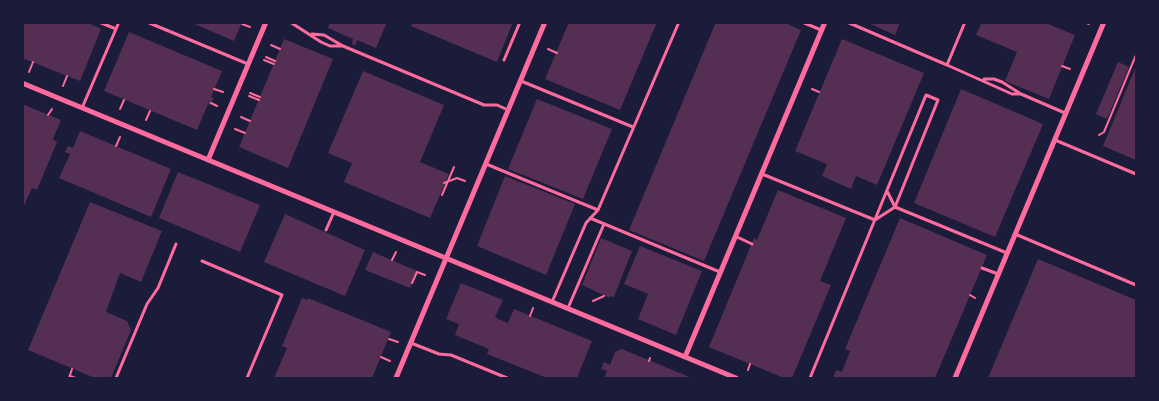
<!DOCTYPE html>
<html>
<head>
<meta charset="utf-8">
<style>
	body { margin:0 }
	#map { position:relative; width:1159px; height:401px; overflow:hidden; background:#1b1b3a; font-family:"PT Sans",sans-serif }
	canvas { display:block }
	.frame { position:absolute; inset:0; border:24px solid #1b1b3a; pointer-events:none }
</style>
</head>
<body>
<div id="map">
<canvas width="1159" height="401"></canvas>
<div class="frame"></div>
</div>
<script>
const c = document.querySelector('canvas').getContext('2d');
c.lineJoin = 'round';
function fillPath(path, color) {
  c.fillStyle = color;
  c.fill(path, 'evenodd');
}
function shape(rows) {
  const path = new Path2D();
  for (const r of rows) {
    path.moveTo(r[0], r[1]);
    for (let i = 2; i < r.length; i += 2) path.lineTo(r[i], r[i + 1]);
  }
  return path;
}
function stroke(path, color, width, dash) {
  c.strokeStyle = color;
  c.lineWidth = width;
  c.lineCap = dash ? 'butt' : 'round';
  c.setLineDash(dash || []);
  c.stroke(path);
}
fillPath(shape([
	[22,22,86,22,101,29,80,81,22,58],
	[190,22,242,22,234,41],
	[330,22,387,22,376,48,357,40,355,46,352,44,353,39,328,28],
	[413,22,513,22,497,62,411,26],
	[569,22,657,22,620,110,545,79],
	[716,22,783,22,801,30,704,261,629,230],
	[866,22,900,22,895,35],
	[982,22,1043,22,1075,35,1049,99,1005,81,1017,52,976,35],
	[129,32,222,71,211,97,214,98,210,105,208,104,197,130,104,91],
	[284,39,333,59,288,168,239,147],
	[842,39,924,73,877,185,856,176,851,189,822,176,827,164,795,151],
	[1118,62,1129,67,1107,119,1096,114],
	[1136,66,1136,160,1103,146],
	[363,71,444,105,420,162,449,174,430,218,344,182,352,163,328,153],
	[961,89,1043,124,995,237,914,203],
	[537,99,612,129,583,199,508,169],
	[22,104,61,120,53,139,57,142,37,190,32,188,22,210],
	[80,131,171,169,151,217,59,178,70,154,65,152,68,146,73,148],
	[178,172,260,205,240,252,159,218],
	[505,176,575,204,546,275,477,246],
	[778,190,846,218,820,281,831,285,792,378,784,378,709,347,754,238,757,240],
	[90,202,162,231,141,282,120,273,106,312,127,321,131,330,111,378,95,378,28,350],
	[285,214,365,250,345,296,264,262],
	[900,218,987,255,935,378,833,378,836,370,842,372,850,351,845,349],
	[601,238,632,251,614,297,610,296,610,298,582,285],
	[640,246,702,271,676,335,638,319,648,294,624,284],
	[373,252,417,271,410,288,365,270],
	[1038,259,1136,300,1136,378,988,378],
	[461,283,503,300,495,317,498,319,508,323,514,309,592,341,577,378,547,378,487,354,489,349,455,335,459,324,446,319],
	[302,298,307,300,308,298,391,332,372,378,274,378,287,348,282,346],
	[621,349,622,349,692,378,604,378,607,371,601,369,604,362,610,365,615,352]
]), '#542f53');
stroke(shape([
	[1084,22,1089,24],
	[242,24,250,27],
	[271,45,280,49],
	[548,49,557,53],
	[266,57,275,61],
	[264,60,274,64],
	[1062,66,1070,69],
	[29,72,33,62],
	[63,86,67,76],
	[214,89,223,92],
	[812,89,819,92],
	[250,93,260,97],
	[249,96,259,100],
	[211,103,217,106],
	[120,109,124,100],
	[48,115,52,109],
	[241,117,250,121],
	[146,120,150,111],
	[235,129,245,133],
	[1099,135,1104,132,1136,55],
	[116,146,120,137],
	[444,183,457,178,465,181],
	[442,195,454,167],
	[392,260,396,252],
	[412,283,417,272,425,275],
	[970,295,975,298],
	[593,301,604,296],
	[530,316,533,308],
	[389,339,398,342],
	[381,357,390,361],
	[649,361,650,358],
	[748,370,750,364],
	[70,376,76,378],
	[69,378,72,369],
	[935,378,936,378]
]), '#ff6b9d', 2);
stroke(shape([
	[99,22,116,29],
	[147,22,248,64],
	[290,22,321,42,330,46,342,46],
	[802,22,821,30],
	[847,22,947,65,965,22],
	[312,34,324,35,343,46,484,105,497,105,508,110],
	[504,60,520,22],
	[947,65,1012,94,1021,94,1065,113],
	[984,79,994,79,1002,82,1021,94],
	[521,81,633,127],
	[82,108,119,22],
	[1055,140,1136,174],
	[486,164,598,210],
	[762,174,875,220,895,207,887,191],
	[590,218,720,272],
	[326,230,334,212],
	[1015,234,1136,285],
	[735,236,752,244],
	[202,261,282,295,247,378],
	[982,268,998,274],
	[552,302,586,223,598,210,679,22],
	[568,308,604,224],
	[411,343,439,354,451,355,507,378],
	[116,378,147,304,158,288,176,244],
	[810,378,926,95,938,100,895,207,1007,253]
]), '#ff6b9d', 3);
stroke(shape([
	[22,83,736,378],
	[208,160,266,22],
	[685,357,825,22],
	[396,378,545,22],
	[955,378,1104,22]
]), '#ff6b9d', 5);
</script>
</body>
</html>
